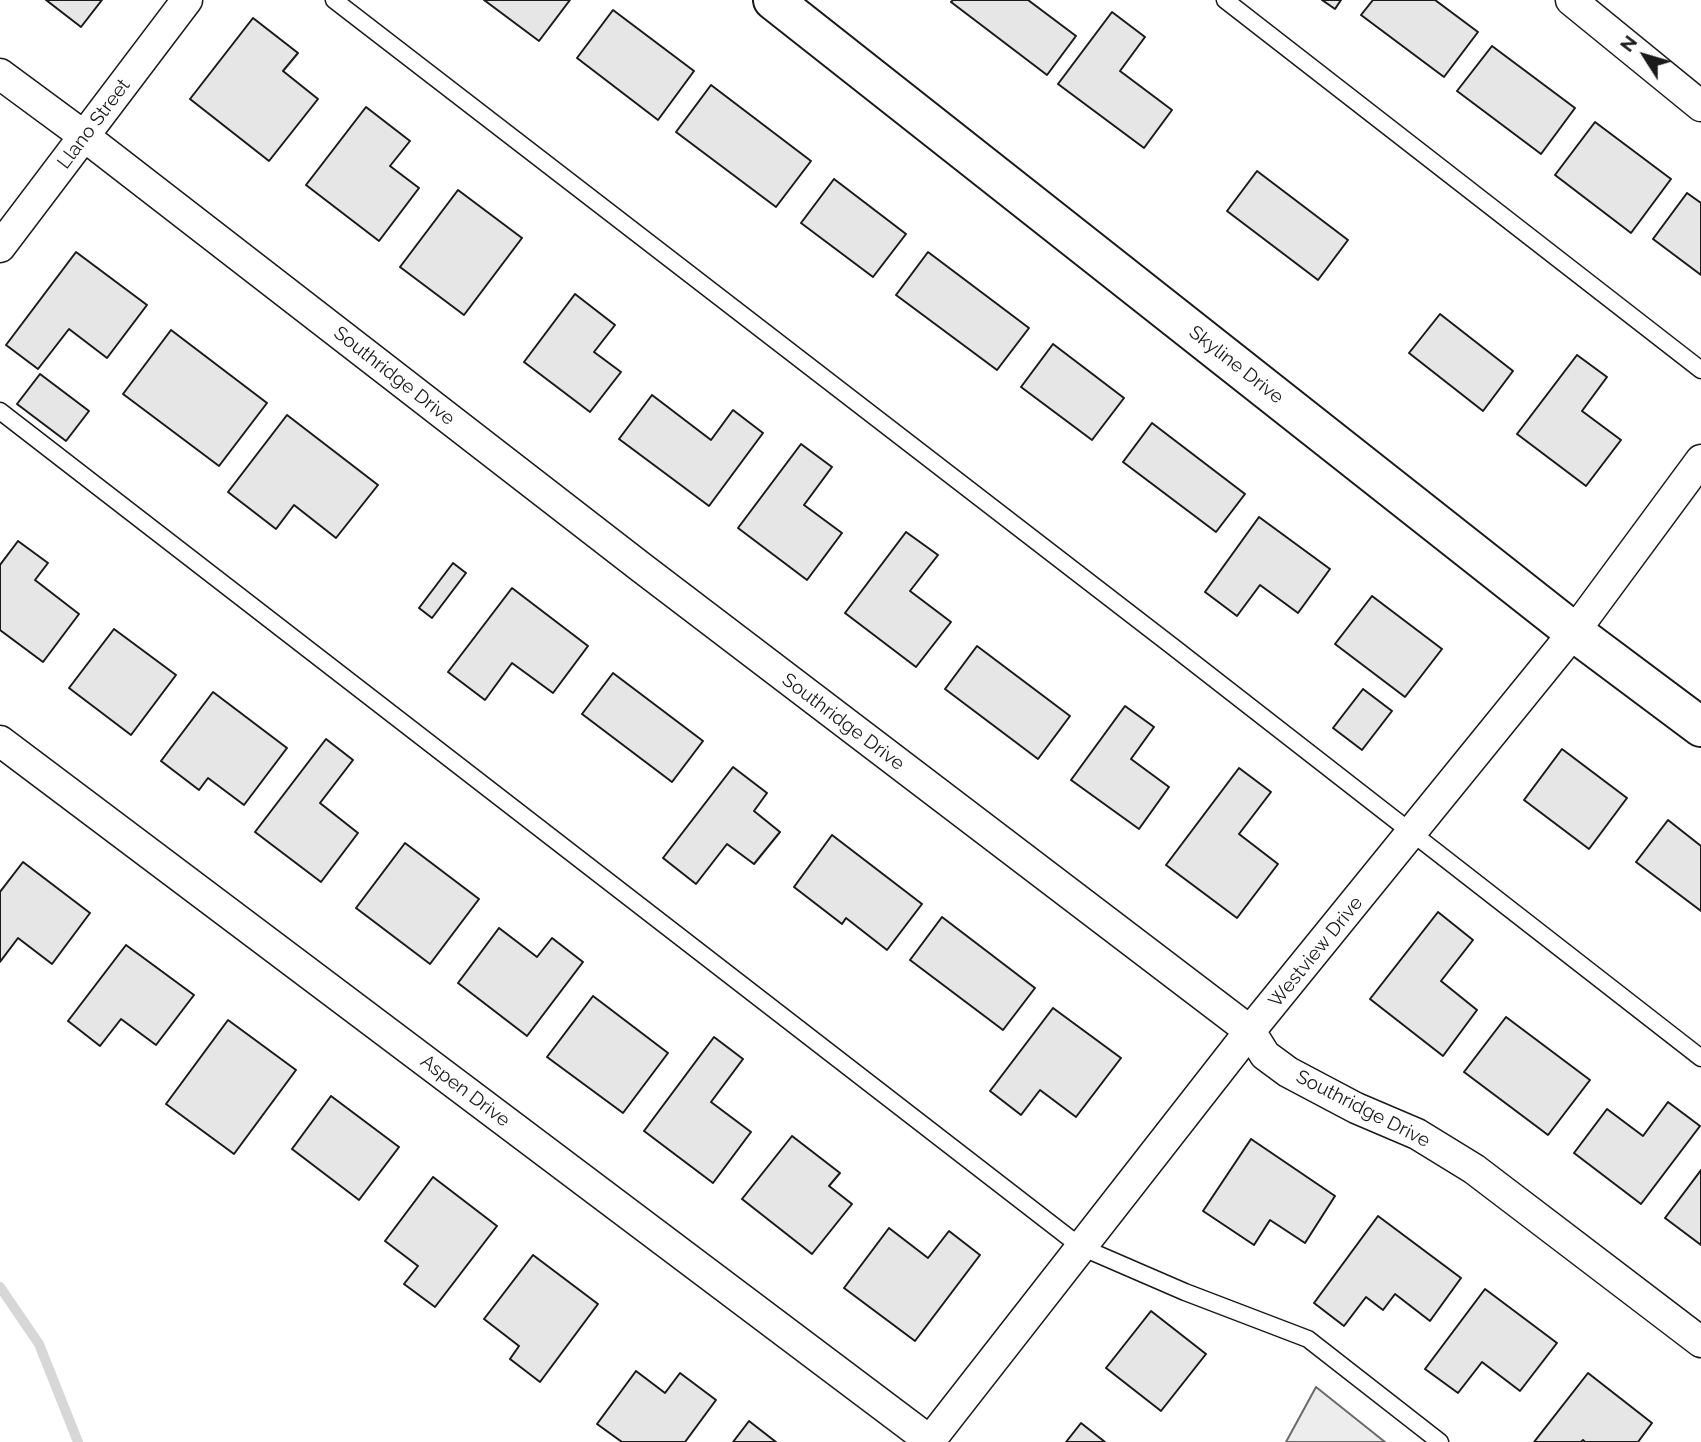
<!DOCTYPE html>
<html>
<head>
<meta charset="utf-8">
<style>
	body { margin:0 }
	#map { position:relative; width:1701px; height:1442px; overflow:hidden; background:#fff; font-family:Raleway,sans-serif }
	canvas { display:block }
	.north { position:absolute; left:1610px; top:21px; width:70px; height:70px; -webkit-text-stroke:5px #fff; paint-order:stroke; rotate:307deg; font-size:19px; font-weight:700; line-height:28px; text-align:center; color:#1a1a1a }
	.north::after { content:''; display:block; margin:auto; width:24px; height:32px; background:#1a1a1a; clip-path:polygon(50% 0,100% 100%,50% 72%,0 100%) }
</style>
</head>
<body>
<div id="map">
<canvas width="1701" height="1442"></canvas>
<div class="north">N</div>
</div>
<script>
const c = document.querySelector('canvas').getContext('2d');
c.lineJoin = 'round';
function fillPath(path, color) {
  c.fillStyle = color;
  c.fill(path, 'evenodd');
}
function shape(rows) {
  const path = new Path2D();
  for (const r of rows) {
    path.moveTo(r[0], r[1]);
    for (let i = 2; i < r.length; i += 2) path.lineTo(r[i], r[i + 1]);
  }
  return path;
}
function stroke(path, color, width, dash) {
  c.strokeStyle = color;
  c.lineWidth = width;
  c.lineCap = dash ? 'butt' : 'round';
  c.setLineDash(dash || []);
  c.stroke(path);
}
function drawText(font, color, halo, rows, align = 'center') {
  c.font = font + ' Raleway,sans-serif';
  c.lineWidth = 5;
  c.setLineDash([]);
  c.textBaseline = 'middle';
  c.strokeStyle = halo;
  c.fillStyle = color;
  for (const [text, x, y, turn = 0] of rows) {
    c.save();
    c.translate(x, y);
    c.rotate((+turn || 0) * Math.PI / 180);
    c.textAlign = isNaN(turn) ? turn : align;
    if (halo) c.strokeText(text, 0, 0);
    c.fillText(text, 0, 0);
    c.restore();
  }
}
const green = shape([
	[1316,1387,1385,1442,1286,1442,1316,1387]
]);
fillPath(green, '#ededed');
stroke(green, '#6a6a6a', 2);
stroke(shape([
	[0,1287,39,1344,78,1442]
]), '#d7d7d7', 10);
const building = shape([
	[46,0,102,0,81,27,46,0],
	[484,0,570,0,539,41,484,0],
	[953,0,1028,0,1076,36,1047,75,951,2,953,0],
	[1322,0,1341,0,1335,9,1322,0],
	[1373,0,1435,0,1478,32,1444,77,1361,15,1373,0],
	[613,10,694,71,658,120,577,58,613,10],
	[1112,12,1145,37,1120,71,1172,110,1144,148,1058,84,1112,12],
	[253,18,298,53,283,71,318,99,269,161,190,99,253,18],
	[1492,46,1575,108,1541,154,1457,91,1492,46],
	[711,85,811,161,776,207,676,132,711,85],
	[366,107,410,141,390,166,419,188,379,241,306,185,366,107],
	[1595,122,1671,179,1631,233,1555,175,1595,122],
	[1257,171,1348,240,1318,280,1227,211,1257,171],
	[834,179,906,234,873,277,801,223,834,179],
	[458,190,522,238,464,315,400,267,458,190],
	[1687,193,1701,203,1701,275,1653,239,1687,193],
	[76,252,147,305,107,358,69,329,38,369,6,345,76,252],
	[928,252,1029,328,997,370,896,295,928,252],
	[575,294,615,325,594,352,621,372,590,412,524,362,575,294],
	[1440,314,1513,371,1483,411,1409,353,1440,314],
	[171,330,267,403,219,466,123,394,171,330],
	[1053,344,1124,398,1092,440,1021,387,1053,344],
	[1577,355,1607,377,1582,411,1621,440,1586,486,1517,434,1577,355],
	[40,374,89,411,66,441,17,404,40,374],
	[652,395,711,440,733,410,763,433,709,506,619,439,652,395],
	[287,415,378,485,336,538,294,505,276,529,228,492,287,415],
	[1152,423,1245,494,1216,532,1123,462,1152,423],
	[801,444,832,467,804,505,842,533,807,580,738,528,801,444],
	[1259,517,1330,569,1298,613,1260,585,1237,616,1205,592,1259,517],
	[906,532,938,555,910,591,951,622,916,667,845,613,906,532],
	[18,541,48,563,35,580,79,614,43,662,0,630,0,565,18,541],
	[453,563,466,573,432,618,419,608,453,563],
	[512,588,588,646,553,693,512,663,485,700,448,672,512,588],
	[1372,596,1442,649,1405,697,1335,644,1372,596],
	[114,629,176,675,131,735,69,688,114,629],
	[977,646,1070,716,1038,759,945,689,977,646],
	[613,673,703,741,672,782,582,714,613,673],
	[1363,689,1392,711,1362,750,1333,728,1363,689],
	[213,692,287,748,244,805,208,778,199,790,161,761,213,692],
	[1125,706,1154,727,1131,759,1169,787,1139,829,1071,780,1125,706],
	[326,739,353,760,320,803,358,833,321,882,255,832,326,739],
	[1562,749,1627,798,1589,849,1524,800,1562,749],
	[733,767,767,793,754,811,780,832,754,864,727,844,696,884,663,858,733,767],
	[1239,768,1271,792,1239,834,1278,864,1237,918,1166,865,1239,768],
	[1668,820,1701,846,1701,911,1636,862,1668,820],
	[832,835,922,904,887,950,846,918,842,924,794,887,832,835],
	[405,843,479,899,430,964,356,908,405,843],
	[23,862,90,913,52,964,18,938,0,962,0,892,23,862],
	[1438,912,1473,940,1441,981,1477,1010,1443,1056,1370,999,1438,912],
	[942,917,1035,988,1003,1030,910,960,942,917],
	[499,928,537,957,552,938,583,962,527,1036,458,983,499,928],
	[126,945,194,995,156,1045,121,1019,100,1046,68,1021,126,945],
	[593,996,668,1053,623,1113,547,1057,593,996],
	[1053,1008,1121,1058,1076,1117,1040,1090,1021,1115,990,1091,1053,1008],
	[1506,1017,1590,1080,1548,1135,1464,1072,1506,1017],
	[228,1020,296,1070,234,1154,166,1104,228,1020],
	[714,1037,743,1059,711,1102,751,1132,713,1183,644,1131,714,1037],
	[331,1096,399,1147,359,1200,292,1149,331,1096],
	[1668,1102,1700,1126,1641,1204,1574,1153,1607,1109,1643,1136,1668,1102],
	[792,1136,840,1173,829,1186,852,1204,812,1254,742,1199,792,1136],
	[1251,1139,1335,1196,1305,1243,1270,1220,1254,1245,1203,1211,1251,1139],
	[1701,1170,1701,1245,1665,1218,1701,1170],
	[433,1177,497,1226,435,1307,404,1284,418,1266,385,1241,433,1177],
	[1378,1216,1461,1278,1430,1321,1395,1294,1383,1310,1366,1297,1344,1326,1314,1303,1378,1216],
	[889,1228,928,1258,949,1231,980,1255,915,1341,844,1288,889,1228],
	[533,1255,598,1304,540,1382,510,1359,519,1346,484,1319,533,1255],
	[1485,1289,1557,1343,1520,1391,1482,1362,1458,1393,1425,1369,1485,1289],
	[1151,1311,1206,1354,1161,1411,1106,1368,1151,1311],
	[636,1371,665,1393,680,1373,716,1400,685,1442,622,1442,597,1424,636,1371],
	[1588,1373,1652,1423,1638,1442,1585,1442,1583,1440,1581,1442,1534,1442,1588,1373],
	[749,1421,776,1442,733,1442,749,1421],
	[1081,1423,1105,1442,1066,1442,1081,1423]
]);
fillPath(building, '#e6e6e6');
stroke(building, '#1a1a1a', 2);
const lane = shape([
	[334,0,1172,646,1701,1058],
	[1225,0,1701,370],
	[0,411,1081,1247,1185,1292,1308,1339,1440,1442]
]);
const street = shape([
	[1571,0,1701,106],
	[0,74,84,136,642,568,1250,1031,1265,1055,1288,1072,1356,1108,1417,1134,1474,1169,1701,1342],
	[0,247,187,0],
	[0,741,930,1441],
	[929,1442,1250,1031,1574,632,1701,460]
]);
const secondary = shape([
	[773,0,1574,632,1701,727]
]);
stroke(lane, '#1a1a1a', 19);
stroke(street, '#1a1a1a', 33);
stroke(secondary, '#1a1a1a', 42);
stroke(lane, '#fff', 16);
stroke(street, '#fff', 30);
stroke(secondary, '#fff', 38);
drawText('19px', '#1a1a1a', '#fff', [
	["Llano Street",94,124,-53],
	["Skyline Drive",1236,365,38],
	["Southridge Drive",394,376,38],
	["Southridge Drive",843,722,37],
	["Westview Drive",1316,952,-51],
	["Aspen Drive",465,1091,37],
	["Southridge Drive",1363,1109,27]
]);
</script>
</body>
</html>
